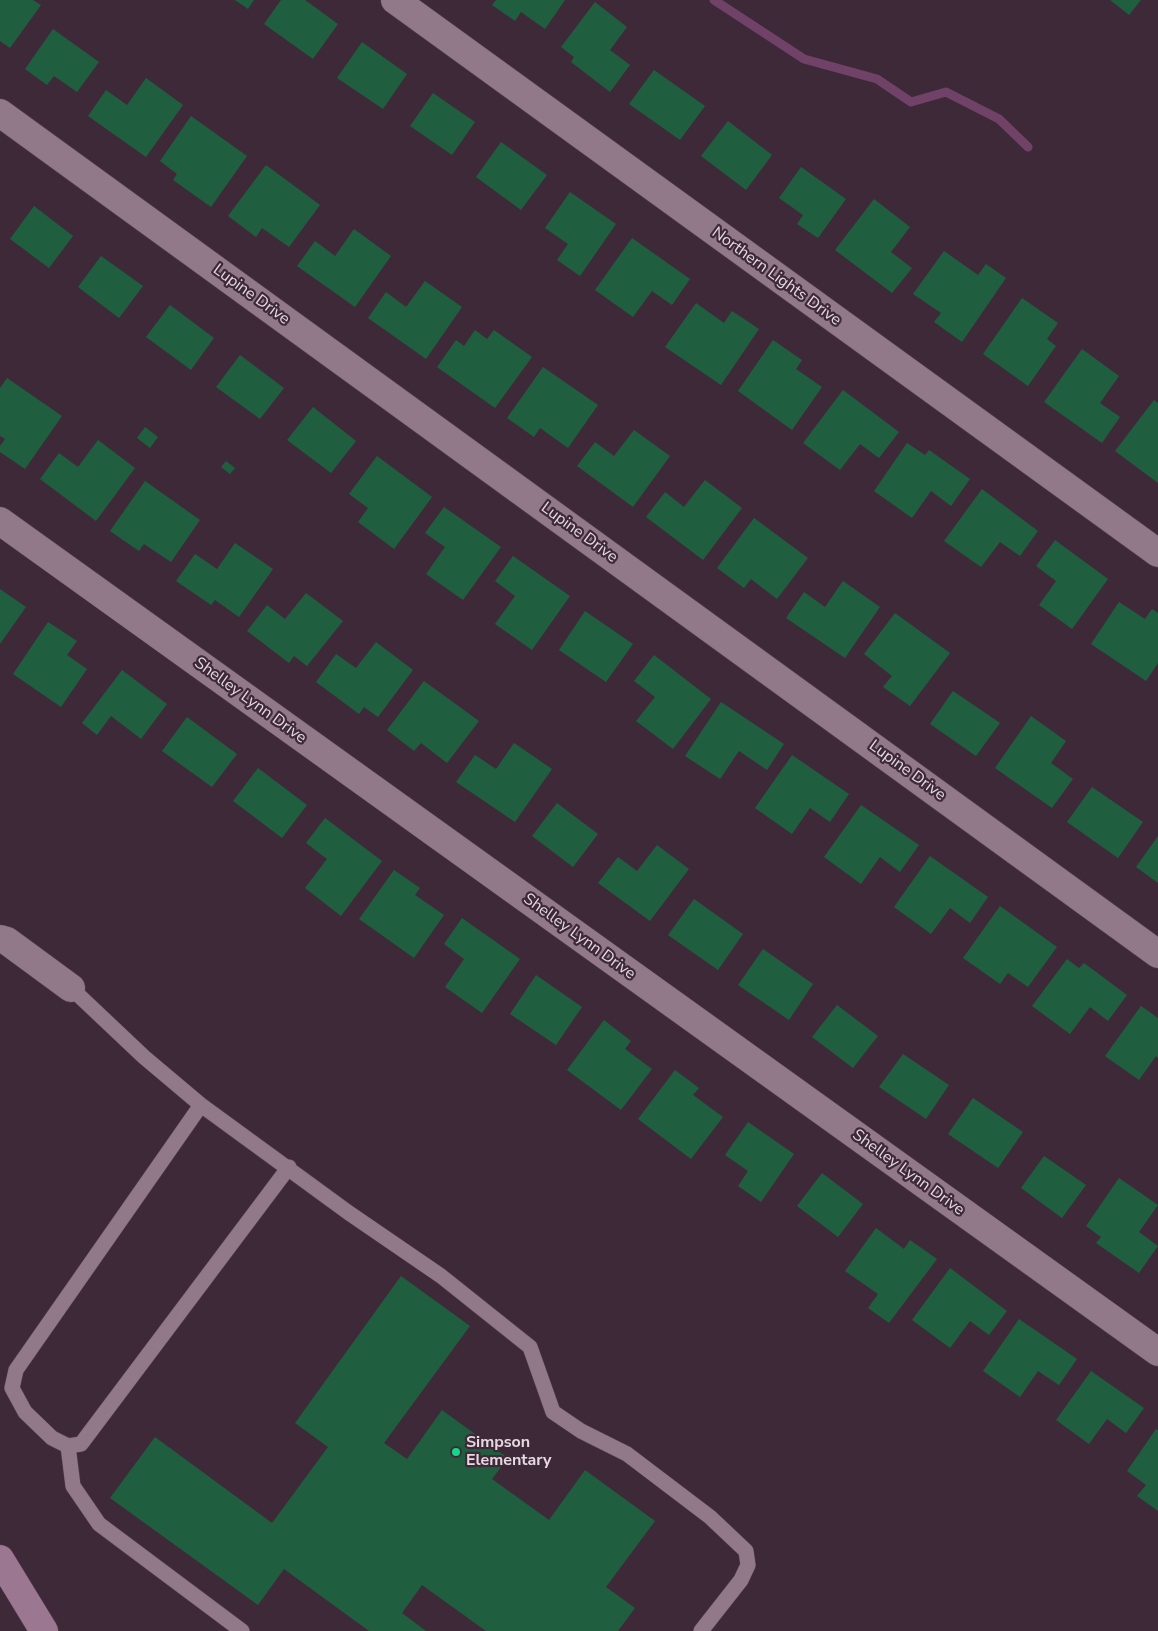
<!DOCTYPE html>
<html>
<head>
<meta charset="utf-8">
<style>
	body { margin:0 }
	canvas { display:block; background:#3e2938 }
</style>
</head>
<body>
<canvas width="1158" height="1631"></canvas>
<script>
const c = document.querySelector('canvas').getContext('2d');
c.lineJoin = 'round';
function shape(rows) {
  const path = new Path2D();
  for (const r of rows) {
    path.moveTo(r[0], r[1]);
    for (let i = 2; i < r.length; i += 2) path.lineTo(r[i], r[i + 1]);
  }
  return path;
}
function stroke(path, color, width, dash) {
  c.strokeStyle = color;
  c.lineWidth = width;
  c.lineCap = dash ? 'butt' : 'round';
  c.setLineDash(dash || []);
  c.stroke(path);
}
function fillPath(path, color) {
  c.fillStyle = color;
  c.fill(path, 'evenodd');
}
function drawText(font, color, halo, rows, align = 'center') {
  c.font = font + ' "Nunito Sans",sans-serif';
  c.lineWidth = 4.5;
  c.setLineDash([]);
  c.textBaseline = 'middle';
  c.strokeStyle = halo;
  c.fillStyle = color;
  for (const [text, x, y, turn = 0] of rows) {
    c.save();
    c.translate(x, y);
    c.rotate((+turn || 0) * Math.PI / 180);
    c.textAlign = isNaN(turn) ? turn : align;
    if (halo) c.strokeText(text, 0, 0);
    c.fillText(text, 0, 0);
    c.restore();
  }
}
stroke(shape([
	[714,0,804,59,877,79,911,102,946,92,999,119,1028,147]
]), '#704268', 9);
fillPath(shape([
	[0,0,33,0,41,5,10,48,0,41],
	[235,0,254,0,248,9],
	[281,0,305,0,338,24,313,59,264,24],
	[496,0,565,0,545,29,521,12,515,21,492,5],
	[1110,0,1141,0,1129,15],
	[595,2,627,27,610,50,630,65,610,92,571,62,574,57,561,47],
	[53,29,99,62,77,92,54,76,47,85,25,69],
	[362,42,407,74,383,109,337,78],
	[654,70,705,106,680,140,629,104],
	[146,78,183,105,146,157,88,116,106,90,127,105],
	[433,93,475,122,452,155,410,126],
	[191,116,247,156,211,207,173,180,177,174,160,161],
	[728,121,772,155,746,190,701,156],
	[501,142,547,175,521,210,476,177],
	[266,165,320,205,289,247,262,228,256,237,228,216],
	[801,167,846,199,818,238,797,224,803,215,779,198],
	[570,192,616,224,580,276,557,260,568,244,545,228],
	[874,199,910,227,891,252,912,268,892,293,835,250],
	[34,206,73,236,49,268,10,239],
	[354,229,391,256,355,307,297,266,315,241,335,256],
	[632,238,690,279,672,305,652,291,633,317,595,290],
	[944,251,978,275,986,264,1006,278,962,342,934,322,941,313,913,294],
	[101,256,143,286,119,318,78,287],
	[425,281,462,307,426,359,368,318,386,292,406,307],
	[1022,298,1058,323,1047,339,1056,346,1028,386,983,354],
	[696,303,724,323,732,311,759,329,721,385,665,347],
	[170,305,214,338,191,370,146,337],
	[475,330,487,339,494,330,532,357,495,408,437,367,456,340,464,346],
	[773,340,802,360,796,369,822,387,792,430,738,391],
	[1082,349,1119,376,1100,403,1120,417,1102,443,1044,402],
	[240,355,284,388,260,419,216,387],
	[543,367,598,405,568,448,540,428,534,437,507,418],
	[7,378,62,416,25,469,0,452,0,446,5,439,0,436,0,388],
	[843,390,899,432,879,458,860,444,840,470,803,443],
	[1154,400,1158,403,1158,483,1115,451],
	[313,407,356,441,331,473,287,440],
	[145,427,158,437,150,448,137,438],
	[634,430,670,456,633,507,577,466,595,442,614,456],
	[98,440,135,468,96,521,40,479,59,453,78,467],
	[907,443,925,455,929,450,970,479,951,506,931,491,912,518,874,491],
	[377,456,432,497,394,549,358,522,368,508,349,494],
	[226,461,235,468,230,474,221,467],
	[705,480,742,508,703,560,646,517,665,492,684,507],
	[145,481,200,520,171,562,144,544,139,551,110,531],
	[982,489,1038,531,1020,556,1000,542,981,567,944,541],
	[444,507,501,547,463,600,426,574,445,547,425,533],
	[754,518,808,558,777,599,751,579,744,588,717,568],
	[1055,540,1108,579,1072,629,1039,605,1056,581,1036,566],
	[235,543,273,569,239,617,215,600,211,605,176,581,195,554,217,569],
	[513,556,570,596,532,650,495,624,515,596,495,581],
	[843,581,880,607,845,658,786,618,804,592,825,607],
	[0,589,26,607,0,644],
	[306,593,343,621,307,666,294,656,289,663,247,631,267,605,285,619],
	[1119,602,1145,619,1152,609,1158,613,1158,663,1146,681,1091,644],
	[585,611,633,644,606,682,559,650],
	[895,613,950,653,910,706,883,687,892,676,864,654],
	[48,622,77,641,67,655,87,669,61,707,13,674],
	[376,642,413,670,378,717,364,707,359,714,316,682,336,654,356,668],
	[654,655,711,699,673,749,636,721,655,697,634,681],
	[122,670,167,704,141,739,111,716,97,735,82,723],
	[424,681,479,721,447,763,421,743,414,751,387,730],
	[953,691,1000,723,976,756,930,724],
	[721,702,784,744,767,770,739,751,720,779,685,756],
	[1031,716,1066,741,1051,763,1073,779,1052,808,995,768],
	[187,717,237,754,212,787,162,751],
	[514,743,552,769,515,822,456,782,475,755,496,769],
	[792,755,849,794,830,822,810,808,792,834,755,808],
	[258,768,307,805,282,838,233,801],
	[1092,787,1143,822,1118,858,1067,822],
	[557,803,598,834,573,867,532,836],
	[861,805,919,845,900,872,880,857,861,884,824,857],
	[325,818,382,861,341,916,305,888,327,859,306,843],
	[1158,836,1158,883,1136,867],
	[657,845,689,869,650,921,598,883,618,857,637,871],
	[930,856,988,897,970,923,950,908,931,934,894,907],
	[394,870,420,888,415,895,444,915,414,958,359,919],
	[694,899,743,934,718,970,668,935],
	[1000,906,1057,947,1028,987,1008,973,1000,984,963,958],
	[462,918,520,959,482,1013,445,987,464,959,444,944],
	[763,949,813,984,789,1020,738,985],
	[1067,959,1079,968,1084,963,1127,995,1108,1021,1090,1007,1070,1034,1032,1006],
	[536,975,582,1007,556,1045,510,1014],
	[837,1005,878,1036,853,1068,812,1037],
	[1141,1006,1158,1018,1158,1058,1156,1056,1139,1080,1105,1056],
	[604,1020,631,1041,625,1049,652,1069,621,1110,567,1070],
	[903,1054,949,1085,926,1119,879,1087],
	[675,1070,699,1088,693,1095,723,1117,691,1159,638,1119],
	[973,1098,1023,1132,998,1168,948,1134],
	[748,1122,794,1154,761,1202,738,1186,748,1171,725,1155],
	[1044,1156,1086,1185,1062,1218,1021,1188],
	[822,1173,863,1204,838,1237,797,1206],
	[1119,1178,1158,1205,1139,1232,1158,1246,1139,1273,1096,1243,1101,1237,1086,1226],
	[876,1228,904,1249,910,1240,937,1259,889,1323,868,1308,878,1294,845,1271],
	[950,1268,1007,1311,989,1335,970,1321,950,1348,912,1320],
	[401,1276,470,1326,384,1443,407,1459,442,1410,508,1458,492,1479,549,1520,585,1470,655,1521,606,1587,635,1608,618,1631,486,1631,422,1585,402,1613,426,1631,369,1631,284,1569,258,1605,110,1498,155,1437,272,1523,328,1447,295,1423],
	[1019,1319,1077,1359,1059,1385,1038,1371,1020,1397,983,1371],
	[1091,1371,1144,1408,1126,1433,1107,1419,1089,1444,1056,1420],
	[1156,1429,1158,1430,1158,1511,1137,1496,1146,1485,1127,1471]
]), '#1f5f3f');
const lane = shape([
	[71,988,144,1057,201,1105,349,1213,441,1276,530,1347,553,1412,581,1431,627,1454,710,1517,746,1551,748,1565,741,1580,701,1631],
	[201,1105,16,1370,12,1388,25,1412,52,1438,68,1446,81,1444,289,1167],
	[68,1446,73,1486,99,1524,242,1631]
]);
const street = shape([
	[395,0,1158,553],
	[0,113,1158,954],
	[0,521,1158,1352],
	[0,939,7,941,71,988]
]);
const secondary = shape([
	[0,1559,44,1631]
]);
stroke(lane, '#564552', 16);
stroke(street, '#564552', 29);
stroke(secondary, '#564552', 29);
stroke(lane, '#92798a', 15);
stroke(street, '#92798a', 28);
stroke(secondary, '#9c7791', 28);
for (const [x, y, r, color] of [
	[456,1452,5,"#11d98a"]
]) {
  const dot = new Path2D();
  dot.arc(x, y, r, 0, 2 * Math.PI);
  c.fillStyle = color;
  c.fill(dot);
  stroke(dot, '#3e2938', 2);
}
drawText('16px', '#e6d9e2', '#3e2938', [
	["Northern Lights Drive",776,277,36],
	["Lupine Drive",251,295,36],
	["Lupine Drive",579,533,36],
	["Shelley Lynn Drive",250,701,36],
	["Lupine Drive",907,771,36],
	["Shelley Lynn Drive",579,937,36],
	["Shelley Lynn Drive",908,1173,36]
]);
drawText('bold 16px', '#e6d9e2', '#3e2938', [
	["Simpson",466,1443],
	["Elementary",466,1461]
], 'left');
</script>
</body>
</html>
